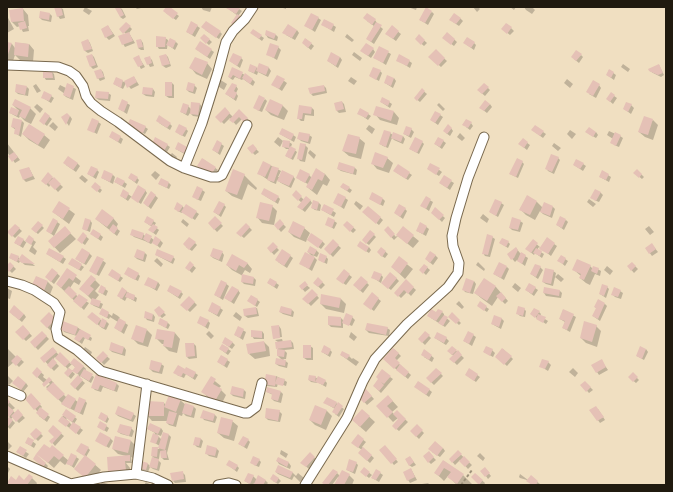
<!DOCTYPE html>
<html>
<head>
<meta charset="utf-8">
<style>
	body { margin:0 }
	#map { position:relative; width:673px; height:492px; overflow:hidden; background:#f0dfc1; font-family:"PT Serif",serif }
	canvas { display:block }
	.frame { position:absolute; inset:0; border:8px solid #201a0f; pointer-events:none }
</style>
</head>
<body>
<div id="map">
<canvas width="673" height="492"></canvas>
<div class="frame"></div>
</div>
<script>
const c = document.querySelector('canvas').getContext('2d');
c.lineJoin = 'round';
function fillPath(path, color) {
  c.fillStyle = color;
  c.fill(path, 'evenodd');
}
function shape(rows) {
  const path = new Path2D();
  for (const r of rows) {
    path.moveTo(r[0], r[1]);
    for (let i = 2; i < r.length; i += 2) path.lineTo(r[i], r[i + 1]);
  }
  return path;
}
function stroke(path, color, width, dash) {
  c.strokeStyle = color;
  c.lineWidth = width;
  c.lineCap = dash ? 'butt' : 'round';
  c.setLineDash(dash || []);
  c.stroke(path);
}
fillPath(shape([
	[59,7,63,9,65,18,60,19,58,16],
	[85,7,92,11,89,15,83,11],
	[119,7,122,9,126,17,123,19,120,17],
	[135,7,145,7,137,9],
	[167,7,179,16,176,20,166,13],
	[201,7,212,7,210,12,203,10],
	[228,7,236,7,242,11,238,16,230,10],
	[280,7,286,7,286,9],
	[408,7,417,7,416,10],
	[473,7,478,7,480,9,477,12],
	[510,7,516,7,514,10],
	[524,7,532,7,535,10,532,14,526,10],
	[23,9,28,15,29,26,28,26,29,31,23,32,20,26,17,27,11,21],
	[432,12,434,14,428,25,420,20],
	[50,14,52,16,51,22,42,20,40,18],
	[7,16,14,29,7,33],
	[318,18,321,20,315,32,306,26],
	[460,18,463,21,459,26,453,22],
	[325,20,336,27,334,32,323,25],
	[375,20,377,23,377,24,383,29,374,44,367,39,374,26,367,21],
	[126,23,132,29,129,33,135,43,125,47,119,37,126,34,121,29],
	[507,24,514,31,510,35,505,31],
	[108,26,115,36,109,40,106,37],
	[197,26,200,28,195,37,187,32],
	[392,27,401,34,396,41,389,36],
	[205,30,220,32,222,34,219,39],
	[297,30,299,33,295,40,286,35],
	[447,33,457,42,454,46,446,40],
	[347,34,354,40,352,42,345,37],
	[204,35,212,42,209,45,201,38],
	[254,35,261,36,264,38,262,41],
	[266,35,276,35,278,37,277,41,268,38],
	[419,36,427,43,424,46,416,39],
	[165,38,168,40,167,49,159,49,157,46],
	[306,39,314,46,311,50,305,45],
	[88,40,90,43,93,51,88,53,85,51,82,42],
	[141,40,143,43,144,50,141,50,138,48],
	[176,42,178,44,175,50,168,45],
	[7,43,12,44,15,48,15,43,29,44,34,50,33,62,20,60,15,55,12,64,7,62],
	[474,43,476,45,474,50,467,45],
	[278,47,281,50,277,60,267,54],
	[380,48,391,54,386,65,375,58],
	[196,49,211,50,214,52,210,59],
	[373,49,375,52,371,58,364,53],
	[436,51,447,61,441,67,430,57],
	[354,52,362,58,360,61,352,55],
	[92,55,94,57,98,67,93,69,91,67],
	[166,55,168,57,171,66,166,68,163,66,160,57],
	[581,55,583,57,579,63,574,59],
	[138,56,145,67,141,69,135,58],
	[149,57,152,60,154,66,150,67,145,58],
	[340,57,342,60,338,68,328,61],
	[241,58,243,60,240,68,230,61],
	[397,60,409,61,412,63,410,68],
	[207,63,212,69,207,79,196,74,191,68],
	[623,64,630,69,628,72,621,67],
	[260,65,269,68,271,71,268,77,258,72,257,75,249,71,256,67,258,69],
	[659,65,664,75,661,77,653,73,650,71],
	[233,68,253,80,255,82,253,86,243,79,242,80,235,77,233,80,231,79,229,77],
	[101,70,103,72,105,79,100,81,98,78],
	[609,70,616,75,614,80,607,75],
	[380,71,382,73,379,81,370,76],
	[52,72,54,74,55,80,46,80,44,77],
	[277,76,287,83,282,91,273,85],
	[134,77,139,85,131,89,126,83,123,89,114,84,116,78,124,82],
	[351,77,357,81,354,85,348,81],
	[394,78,396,81,393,88,385,83],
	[219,79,227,84,224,90,216,85],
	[567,79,573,84,570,88,564,83],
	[172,83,174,85,174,98,169,98,166,96],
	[36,84,41,91,37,93,33,86],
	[484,84,490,90,485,96,478,90],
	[60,85,66,88,68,85,76,89,73,100,66,97,64,95,65,94,58,89],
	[194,85,197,88,195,94,189,92,187,90],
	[599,85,601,88,596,98,589,94],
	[236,86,238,89,236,93,238,96,236,101,226,94],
	[324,86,326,88,327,93,313,96,311,94],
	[27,87,29,89,28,96,18,94,16,92],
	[153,89,155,92,154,97,146,96,143,94],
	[422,90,427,94,420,102,415,98],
	[108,93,111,95,110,101,99,100,96,98],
	[611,94,617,98,613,104,607,99],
	[51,96,54,98,51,103,43,98],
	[383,98,392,104,390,108,381,102],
	[265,99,267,101,262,112,257,110],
	[15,101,30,108,36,114,31,124,25,121,20,116,19,118,10,113,19,111,13,105],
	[123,101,130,105,127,114,119,109],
	[342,102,344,104,346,112,339,113,337,111,335,103],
	[439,103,445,109,443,111,437,105],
	[37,104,43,109,40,113,34,107],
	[200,104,202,107,200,117,193,116,190,113,188,116,181,112,188,106,191,109],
	[490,104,492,107,487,113,483,110],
	[282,105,288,111,284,120,271,115,266,110],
	[631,105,634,108,631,114,624,109],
	[300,107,312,108,314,110,314,116,305,115,304,121,301,121,298,118],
	[377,107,394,112,399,118,397,125,380,120,375,114],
	[225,109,233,117,239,111,250,121,247,124,242,119,236,125,230,118,224,124,217,117],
	[358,113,368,114,371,116,368,120],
	[46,114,52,119,47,126,43,123],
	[440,115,443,117,438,125,431,120],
	[70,116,72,119,69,126,63,117],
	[653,120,658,125,653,140,645,137,639,132],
	[22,121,24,123,21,137,15,133,16,130,12,127],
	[53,122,58,127,55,131,49,126],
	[98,122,101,124,97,134,88,129],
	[159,123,170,124,172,126,170,130],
	[471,123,473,126,470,130,466,127],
	[369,125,375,129,372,134,366,129],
	[145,127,148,129,145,134,131,128],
	[451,128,453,131,450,136,446,133],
	[186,129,188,131,185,137,179,134],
	[411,129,414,132,411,138,404,134],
	[532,130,543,132,546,134,543,138],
	[570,130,576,134,572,139,567,134],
	[609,131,620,136,623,138,619,147,614,145,613,139,607,135],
	[596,132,598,135,596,138,589,134],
	[390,133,393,135,403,136,405,139,403,144,394,140,392,138,388,148,383,146,380,144],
	[460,133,465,138,462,141,457,137],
	[23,134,44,135,50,140,44,149,29,140],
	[280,134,293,135,296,137,294,142],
	[309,135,312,137,310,144,301,141,299,139],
	[110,137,120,137,123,139,121,144],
	[278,137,283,141,280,147,274,142],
	[359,138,365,143,361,159,349,156,343,151],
	[439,138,446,143,442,149,435,144],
	[523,140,530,145,527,150,522,146],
	[289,142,292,144,291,147,297,152,293,160,286,156,289,149,286,149,283,146],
	[422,142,424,144,419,154,410,149],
	[7,143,20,160,15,163,7,152],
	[554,143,561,148,558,151,552,146],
	[221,144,224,146,220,155,213,150],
	[167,145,170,147,167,152,155,146],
	[305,145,308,148,305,162,300,161,298,158],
	[186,148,189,150,186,155,176,149],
	[255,148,259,152,255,155,249,149],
	[310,150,316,155,314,159,308,153],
	[172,153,177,157,174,162,168,158],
	[387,158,393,163,389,173,377,169,372,163],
	[558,158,560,160,554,174,548,171,546,168],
	[203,159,218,170,214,176],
	[522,162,524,164,518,178,510,174],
	[77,163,80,166,76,172,66,165],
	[431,164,442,172,439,176,428,169],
	[583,164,586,166,583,171,574,165],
	[270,165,281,171,278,177,293,176,295,179,291,188,281,183,277,180,276,184,271,182,258,173],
	[29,168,35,179,26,182,24,180,21,171],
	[355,168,357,170,356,175,341,171,338,169],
	[97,170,99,172,96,179,88,174],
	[316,170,325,174,330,180,327,186,323,184,317,195,307,187,308,184,300,180,309,175,312,178],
	[637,170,644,177,642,179,635,173],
	[155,171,160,175,156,180,151,175],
	[603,172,611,177,609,182,600,177],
	[397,173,409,173,412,175,408,180],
	[48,174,63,187,58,192,51,184,49,187,45,183],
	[82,175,88,180,85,183,79,178],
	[113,175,115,177,113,184,102,178],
	[244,175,257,188,256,190,248,184,242,200,232,196,226,191],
	[444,177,454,183,450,190,440,183],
	[129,178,137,178,139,180,137,184],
	[115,182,124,182,127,184,125,188],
	[169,183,171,185,169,189,159,184],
	[95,184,102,190,100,193,92,187],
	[341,187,349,188,352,190,350,193],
	[145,190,147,193,141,204,131,197,128,201,121,196,124,191,132,197],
	[202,190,205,192,201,201,196,199],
	[151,192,158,198,151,209,144,203],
	[296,192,304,200,310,200,312,203,305,212,301,209,302,203,293,195],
	[600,192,603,195,599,202,594,200],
	[265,196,278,197,280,199,278,204],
	[527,197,537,202,543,208,544,204,553,207,555,209,552,218,543,214,540,211,535,220,526,215,520,209],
	[345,198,348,200,344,209,335,203],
	[426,198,433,202,429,211,422,206],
	[370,199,383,199,385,201,383,206],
	[589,199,596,204,593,207,587,202],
	[356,201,363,206,360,210,354,204],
	[59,202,75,214,69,224,53,212],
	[314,202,319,203,321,205,320,211,315,210,312,208],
	[501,203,504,205,498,217,490,212],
	[224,205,226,207,221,217,214,212],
	[324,205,336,213,334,217,322,210],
	[182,206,184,208,196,212,199,214,195,220,183,212,182,213,177,211],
	[272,206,277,211,274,225,262,223,257,217],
	[368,207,383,220,379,225,366,215],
	[405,209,407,211,403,219,395,213],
	[435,209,445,218,442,222,432,212],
	[483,214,489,219,487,223,480,218],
	[113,218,118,224,116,228,120,231,117,236,96,219],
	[215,218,223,226,217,232,209,223],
	[183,219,189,224,187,227,181,222],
	[90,220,92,223,90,232,83,229],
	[566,220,568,222,564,230,557,225],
	[153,221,156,223,154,226,159,230,156,235,152,232,152,227,145,222],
	[280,221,286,227,281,232,275,225],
	[334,221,337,223,334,229,326,224],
	[520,221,523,223,520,232,512,230,510,228],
	[38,222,44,228,38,234,32,229],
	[57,222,60,224,54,236,47,231],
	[347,222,356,230,353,233,344,225],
	[421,223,429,229,426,236,417,231],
	[246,224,252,230,244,238,238,233],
	[15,225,22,231,15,238,9,232],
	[649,226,654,232,650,235,645,229],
	[304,228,310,233,307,239,322,241,325,244,321,249,307,239,306,242,294,237,289,232],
	[388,228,396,237,403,228,419,241,413,248,398,236,394,240,385,230],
	[94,230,103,237,101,241,94,236],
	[370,231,376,237,369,245,365,242],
	[70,233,76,239,60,253,49,241],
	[83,234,89,239,85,245,81,242],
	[131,234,143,234,145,236,146,234,154,240,160,240,163,243,160,248,153,242,151,244,145,241,134,237],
	[19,237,26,242,29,237,36,242,33,247,37,251,35,255,29,251,32,245,27,241,23,248,15,243],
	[492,237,495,239,490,257,485,256,483,253],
	[333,241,341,248,333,257,325,249],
	[533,241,541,248,554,244,557,246,551,256,539,247,537,250,544,254,542,258,535,253,534,255,529,251],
	[508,242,510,244,508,248,500,243],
	[195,243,197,245,192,251,186,247],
	[273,244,279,250,274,255,268,248],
	[369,247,371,250,369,253,361,248],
	[654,247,658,252,652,256,646,248],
	[381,248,388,254,385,258,380,255],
	[516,248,520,253,528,258,525,266,517,260,515,262,508,254],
	[282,250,293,258,287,268,278,262],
	[316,250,319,253,317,257,312,255,317,260,312,271,301,264,313,257,308,252],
	[222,252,224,255,222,262,213,258,211,256],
	[89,253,92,256,86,265,79,261],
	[145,253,147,255,145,262,137,259,135,257],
	[47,254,63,257,66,259,63,264],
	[156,255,173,257,175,259,173,264],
	[435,255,438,258,433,265,428,261],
	[22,256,34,265,35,266,25,265,20,261,19,263,10,258,18,257,20,259],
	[98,257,106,263,99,276,90,271],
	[326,257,328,259,327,264,319,260],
	[157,258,163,264,161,267,154,261],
	[399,258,413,269,405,279,392,267],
	[565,259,568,261,565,266,559,261],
	[478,262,485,269,484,271,476,265],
	[10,263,16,269,12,273,7,268],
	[190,263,196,268,192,273,189,270],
	[247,263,252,269,250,273,245,270,242,275,254,278,256,280,255,286,244,284,242,282,243,276,232,270,227,265],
	[632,263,638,269,634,273,628,266],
	[69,264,81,265,84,267,81,271],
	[424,265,430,270,426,275,423,272],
	[590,266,593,269,594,267,601,271,600,276,595,274,590,285,586,283,580,278,581,276,574,270],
	[607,266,613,271,610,275,604,270],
	[507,267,509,269,504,280,494,274],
	[540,267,543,270,538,279,531,274],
	[52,269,60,276,54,284,48,279],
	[67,270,81,281,79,285,74,282,70,288,78,297,89,303,84,310,57,284],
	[344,271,352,277,346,285,340,281],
	[553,271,556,273,553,286,546,284,543,282],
	[138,274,140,276,138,281,128,276],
	[558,274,564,279,561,282,555,277],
	[109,275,120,276,123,278,120,282],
	[381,275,383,277,381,283,372,277],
	[37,277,48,282,53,287,49,297,38,292],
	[318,278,325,285,321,289,314,283],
	[396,278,399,281,391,290,382,283],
	[95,280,100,285,95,291,99,295,95,300,103,304,101,309,94,306,91,304,92,300,81,289],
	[484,280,496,287,508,301,505,304,498,297,492,306,481,298,475,293],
	[222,281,229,286,223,300,215,295],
	[406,281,416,290,411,296,407,292,401,298,396,293],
	[474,281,476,284,473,294,465,292,463,289],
	[158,282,160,285,157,291,145,284],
	[268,283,276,283,279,285,277,289],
	[304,283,310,288,305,292,300,286],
	[367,283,369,285,363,293,357,288],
	[515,283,521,288,518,292,512,287],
	[607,287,609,289,606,298,600,294],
	[7,288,12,291,10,299,7,298],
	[535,288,538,290,534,296,526,290],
	[105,289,108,291,106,296,99,292],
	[238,290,240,293,234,304,225,298],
	[312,290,319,298,311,306,304,299],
	[126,291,137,298,136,302,127,297,125,301,120,298],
	[168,291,181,292,183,294,180,299],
	[560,291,562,293,561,298,546,296,544,293],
	[620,291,623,293,621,299,615,297,613,295],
	[372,294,381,301,374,311,367,306],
	[252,296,260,302,257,307,249,301],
	[322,296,341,299,346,304,344,313,326,309,321,304],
	[189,297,197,305,190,312,182,305],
	[459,301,464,307,462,309,456,304],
	[480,303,489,309,487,312,481,308],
	[605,304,607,306,600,321,593,316,597,309,595,307],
	[281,307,292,310,294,312,293,317,283,314,280,312],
	[220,308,223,310,219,317,209,311],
	[257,308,259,316,248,318,245,316,245,310],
	[102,309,112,316,113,313,118,316,120,318,119,319,128,325,124,334,115,328,118,322,110,317,109,319,100,314],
	[524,309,526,311,525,317,520,316,517,313],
	[161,310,166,315,162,318,160,316],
	[563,310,576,317,570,332,563,328,565,322,560,319],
	[236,312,242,317,240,321,233,316],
	[442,312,444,314,444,316,450,321,445,327,431,318,436,314],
	[539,312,541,314,540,316,548,321,546,324,534,316],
	[92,313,102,321,107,322,109,324,106,330,102,328,91,319],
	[12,314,24,314,26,317,22,322],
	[153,314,155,317,154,322,147,320,145,317],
	[452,314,461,323,459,325,450,316],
	[352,317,355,320,352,326,343,322,343,328,331,327,329,325,341,318,344,321],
	[501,318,504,321,501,329,492,324],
	[41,321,58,322,50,330],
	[208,321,210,323,208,329,199,323],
	[168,323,170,325,168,329,159,324],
	[23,326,32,336,26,341,17,332],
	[279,326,281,329,282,337,275,338,275,339,274,338],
	[596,326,601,331,597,347,586,343,581,338],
	[77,327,92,338,91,341,85,338,82,344,75,339,77,336,64,332,62,329],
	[239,328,246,332,243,340,235,335],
	[387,328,390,330,389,336,369,333,366,330],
	[147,330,152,335,148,347,138,344,133,339],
	[158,330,175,333,180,339,177,353,169,351,164,346,164,344,162,344,156,338],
	[209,331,214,336,211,339,206,334],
	[262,331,264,334,264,339,254,339,252,336],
	[42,332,49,339,38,350,31,342],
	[351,332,357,337,354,341,349,337],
	[425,332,431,338,425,345,419,339],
	[473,335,476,337,472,346,464,341],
	[435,338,446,338,449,341,446,345],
	[282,339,283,342,291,341,293,343,294,349,284,350,287,353,286,359,283,359,288,363,287,368,279,366,276,364,282,360,278,356,278,342,275,340],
	[232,342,235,345,232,349,226,345],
	[264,342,269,347,270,356,255,359,249,354],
	[111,344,124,347,126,350,125,356,112,352,110,350],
	[194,344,196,346,197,358,189,359,187,357],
	[310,346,313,348,313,360,307,360,304,358],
	[85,347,92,352,90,357,82,352],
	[452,347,464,358,457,365,451,359,454,356,451,354],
	[7,348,16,357,17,356,24,362,19,367,14,362,7,368],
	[52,348,59,355,60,354,71,364,74,359,84,367,86,369,85,371,94,377,91,383,80,376,79,378,85,383,78,391,71,384,79,375,76,373,76,368,72,364,68,368,75,374,71,379,65,373,68,369,55,357,53,360,59,366,54,371,42,358],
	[220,349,228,349,231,351,228,355],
	[394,349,401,356,396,361,411,375,408,379,384,359],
	[503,349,513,359,507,366,496,356],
	[646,349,648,352,644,360,637,356],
	[330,350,332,352,330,357,322,352],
	[492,350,495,353,493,357,484,352],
	[425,351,434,358,432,362,424,357],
	[103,353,110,359,104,365,98,358],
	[341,355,349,356,352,359,353,358,359,362,356,366],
	[221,356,230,362,227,368,218,362],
	[601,360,608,370,599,375,597,372],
	[548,362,551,365,548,371,540,366],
	[161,364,164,366,162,374,153,372,150,369],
	[573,368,578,373,575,377,569,372],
	[37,369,44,375,43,377,47,380,49,378,54,383,53,384,66,397,68,395,78,402,85,401,87,403,83,415,65,406,46,387,50,384,48,382,44,383,33,373],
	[436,369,443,376,434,385,427,378],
	[186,370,195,373,198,375,195,380,186,374,184,378,177,375],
	[633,374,639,380,636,383,629,377],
	[7,375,13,381,9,385,7,383],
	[97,375,117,384,119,386,117,392,103,387,101,392,95,390,92,387],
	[477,375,480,377,476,382,469,377],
	[276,376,284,380,287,382,286,386,278,383,277,387,267,386,265,383],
	[315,377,318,379,325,381,327,383,326,387,317,382,317,383,311,382,309,380],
	[390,377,393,379,381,393,374,386,380,379],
	[211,378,221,386,219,388,226,395,221,405,208,398,203,392],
	[419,382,432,392,429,397,418,389],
	[585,382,593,390,589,393,582,385],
	[26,383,28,386,23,392,16,385],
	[268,388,281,392,283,394,281,403,274,401,272,399,273,395,267,392],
	[244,390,246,392,245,399,233,396,231,394],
	[366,390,374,399,367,405,359,396],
	[31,395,42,407,40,409,50,417,47,422,39,416,38,412,26,399],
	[388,396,398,407,392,412,394,414,397,412,408,422,399,431,393,426,400,419,398,418,393,422,378,406],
	[7,400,15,408,12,410,15,413,18,411,25,418,19,423,13,417,11,419,15,423,10,429,7,426,7,420,10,417,7,415],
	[180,400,186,405,194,407,196,409,194,418,186,416,183,413,182,416,179,415,176,427,169,425,167,423,167,421,152,421,147,415,164,403,166,405],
	[325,403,336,403,344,409,339,417,335,414,335,409],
	[316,406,327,411,332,416,326,430,315,425,310,420],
	[598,409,605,420,600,423,591,410],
	[66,410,77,419,74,424,83,430,79,435,60,421],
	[67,418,73,423,72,425,66,419],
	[362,410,375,422,366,432,358,425],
	[279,411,282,414,280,422,268,420,266,418],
	[116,414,133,414,136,416,133,422,118,416],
	[214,414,217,417,215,423,204,420,202,417],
	[107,416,109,419,107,423,99,418],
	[232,421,238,426,234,441,224,438,218,433],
	[106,426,109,428,107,432,98,427],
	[417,426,424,433,419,439,411,431],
	[53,427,64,436,55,446,51,441,55,437],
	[131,428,134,431,132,437,121,434,118,432],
	[161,428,163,431,161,436,156,434,162,440,163,433,169,435,171,437,167,453,169,460,164,460,162,458,161,452,160,452,159,459,157,459,161,463,159,471,153,469,150,467,148,472,142,470,140,468,142,462,148,464,150,466,155,459,152,456,153,448,159,449,160,446,151,441,155,433,148,429],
	[36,429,43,436,38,441,31,434],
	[358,436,366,442,362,447,374,458,370,463,359,453,362,450,355,445],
	[116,437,131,441,136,446,133,458,131,457,132,463,126,463,130,468,131,476,115,477,109,472,126,456,118,454,113,449],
	[28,438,36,444,34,448,26,443],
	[110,438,113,441,109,448,97,441],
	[196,438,201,439,203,441,201,448,197,447,194,444],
	[248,440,250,442,247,449,239,444],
	[7,441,12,446,7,451],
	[385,447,398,462,394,465,381,450],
	[20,448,29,454,26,458,17,452],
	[88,448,90,450,86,457,101,470,91,483,75,469,85,456,80,453],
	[216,448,219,451,217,458,209,456,206,453],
	[443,448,445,451,440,457,432,452],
	[281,450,288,454,286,458,280,454],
	[458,452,472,465,468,469,460,460,455,465,450,459],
	[37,453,63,456,69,461,76,457,79,459,74,468,67,463,65,465,60,461,54,468],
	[429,453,436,460,431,464,424,457],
	[480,453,485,458,483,461,477,456],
	[310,454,317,460,309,469,302,463],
	[410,457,416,465,412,467,409,465],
	[278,458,289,463,291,466,290,469,279,464,277,461],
	[34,459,44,462,48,466,46,469],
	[259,460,261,462,259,467,254,465],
	[444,461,463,475,473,485,457,485,448,476,444,481,441,478,435,473],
	[356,463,358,465,355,474,347,470],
	[228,465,237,466,239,468,237,472],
	[7,466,10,469,7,475],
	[364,469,372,475,369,478,364,474],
	[411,469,417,480,410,483,408,480],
	[487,471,491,476,488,479,486,476],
	[182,472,185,475,186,482,175,483,173,481],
	[276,472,292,472,296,476,298,473,304,478,300,482,294,476,292,480,278,474],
	[337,473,340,476,349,475,354,480,352,485,335,485,339,477,338,477,332,485,326,485],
	[380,473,383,475,379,482,372,478],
	[475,474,485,483,484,485,480,485,472,477],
	[520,474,528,480,531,477,540,484,532,485,527,480,520,478,519,477],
	[29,475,37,483,36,485,11,485,16,481,25,481],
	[253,476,257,480,265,480,268,483,266,485,256,485,254,483,253,485,251,485,245,481],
	[278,478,281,481,278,484,273,481],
	[101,482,112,485,100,485],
	[146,482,151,485,144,485],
	[428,483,430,485,423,485,422,484]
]), '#0003');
fillPath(shape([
	[54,7,61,7,63,15,57,17],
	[117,7,120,7,124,15,120,17,115,8],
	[166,7,170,7,178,13,173,19,163,11],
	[227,7,238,7,240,8,236,14,226,8],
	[426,7,432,11,425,23,419,20],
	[23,8,24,21,11,22,9,10],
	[40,11,50,13,49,20,39,18],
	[311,13,319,17,312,30,304,26],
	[367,13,376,19,372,25,363,18],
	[454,13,461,18,456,24,449,20],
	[237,14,242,17,236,27,231,23],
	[324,19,334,24,331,30,321,25],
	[25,21,27,28,20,30,18,23],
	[191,21,198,25,192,35,186,32],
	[206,21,221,31,216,38,201,27],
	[126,22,131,26,123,34,119,29],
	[376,22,382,25,371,42,366,39],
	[506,23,512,27,507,34,501,29],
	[288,24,297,30,292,38,282,33],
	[108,25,113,34,105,38,101,29],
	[392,25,399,31,393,39,385,34],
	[253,29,262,35,259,39,250,33],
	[266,30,276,34,274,39,265,35],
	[129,32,133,41,122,45,118,36],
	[447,32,455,39,451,45,442,38],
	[204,34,210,39,206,44,200,38],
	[419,34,425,40,421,45,415,39],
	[156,36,166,37,165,47,156,47],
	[467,37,475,42,471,48,463,43],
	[170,38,176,41,173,48,166,45],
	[305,38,312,43,308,48,302,43],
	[88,39,92,49,84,51,81,42],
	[141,39,143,47,138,48,136,40],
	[200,41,212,49,207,57,195,49],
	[7,42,12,43,7,57],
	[15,42,29,44,28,57,14,55],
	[270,43,279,46,274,58,266,55],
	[366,43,374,48,368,56,360,51],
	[379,46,389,51,383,63,373,58],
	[436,49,445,58,438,66,428,57],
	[576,50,582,54,576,61,571,57],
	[331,52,340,57,336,66,327,61],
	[233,53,242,57,237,66,229,61],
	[92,54,96,65,90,67,86,56],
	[166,54,170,64,162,66,159,56],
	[399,54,410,60,407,66,396,61],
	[139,55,143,65,138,67,133,58],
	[150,56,152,63,147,65,144,58],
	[195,57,208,62,202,75,189,68],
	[259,63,269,67,266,75,256,71],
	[250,64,257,67,254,73,248,71],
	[659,64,663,73,658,75,649,71,648,69],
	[232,67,243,72,240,79,233,75,231,78,228,77],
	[373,67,381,70,376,80,369,76],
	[101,69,104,77,97,79,94,71],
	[609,69,614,72,611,78,606,75],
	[43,71,52,71,53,78,43,78],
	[245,73,253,79,250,84,242,78],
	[277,75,285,79,279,89,271,85],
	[387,75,394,78,391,86,384,83],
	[134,76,137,82,127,88,124,81],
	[116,77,123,80,121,88,113,84],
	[593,80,600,84,593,96,586,92],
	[165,82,172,82,172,96,165,96],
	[188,82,195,84,193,92,186,90],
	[67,83,74,86,70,98,63,95],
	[232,83,237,85,234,91,237,93,234,99,225,94],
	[484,83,489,87,482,94,477,90],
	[16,84,27,86,25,95,15,92],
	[324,85,325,91,310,94,308,88],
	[143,87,153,88,152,95,142,94],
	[422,88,425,91,417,101,414,98],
	[44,91,52,95,49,101,41,98],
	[96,91,109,92,108,99,95,98],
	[611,92,615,95,610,102,606,99],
	[259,95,265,98,259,111,253,108],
	[382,97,390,101,388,106,380,102],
	[15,99,31,107,25,119,19,116,22,110,12,105],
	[122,99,128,102,124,112,118,109],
	[270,99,283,105,278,116,265,110],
	[485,100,490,104,484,111,479,108],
	[342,101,344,109,336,111,334,103],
	[191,102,200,103,198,115,190,114],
	[626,102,632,104,628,112,623,109],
	[183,103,189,105,186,114,180,112],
	[299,105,312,107,311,114,303,113,302,119,297,119],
	[376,106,394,111,391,121,373,115],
	[11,107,19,110,17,116,9,113],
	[225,107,230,113,221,123,215,117],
	[360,108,369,113,366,118,357,114],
	[239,109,248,118,244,122,239,117,233,123,229,120],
	[435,111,441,114,435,123,430,120],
	[45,112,50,116,44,125,39,121],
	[67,113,70,116,66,125,61,117],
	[159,115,171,123,167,128,156,121],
	[644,116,653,119,648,135,638,132],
	[13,118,22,120,19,135,14,134,15,128,11,127],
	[92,118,99,121,94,133,87,130],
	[130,119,146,126,143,133,127,126],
	[466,119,472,122,468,128,462,125],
	[29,124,45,134,38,145,22,134],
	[179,124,187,128,182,136,175,132],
	[448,124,452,128,447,134,443,131],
	[535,125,544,131,540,136,531,130],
	[406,126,412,128,409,136,403,134],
	[589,127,596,132,593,137,585,132],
	[282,128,294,134,291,140,279,134],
	[384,130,391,132,386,147,379,144],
	[112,131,121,136,118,142,109,137],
	[299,132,310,134,308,142,297,139],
	[393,132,403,136,401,142,391,138],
	[615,132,621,135,616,146,610,143],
	[348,134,360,137,356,154,342,151],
	[155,137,168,144,164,151,152,144],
	[415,137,423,141,417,153,409,149],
	[438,137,444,140,440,147,434,144],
	[523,138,528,142,524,148,518,144],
	[217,140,222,143,218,153,212,150],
	[283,140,290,141,289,148,282,147],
	[178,142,187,147,184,153,175,149],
	[300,143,306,144,302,160,297,159],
	[253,144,257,149,252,154,247,148],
	[290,146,296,149,291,159,285,156],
	[14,152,18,157,12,162,8,156],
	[375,152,388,157,383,168,371,164],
	[551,154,559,157,552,172,545,169],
	[68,156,78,163,73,170,63,163],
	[202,158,216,167,211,175,197,166],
	[517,158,523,161,516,177,509,174],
	[576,159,584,163,580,169,573,165],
	[263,161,271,165,265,177,257,174],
	[339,162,355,167,353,174,337,169],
	[430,163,440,168,436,175,427,169],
	[398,164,410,172,406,179,393,171],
	[91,166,98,169,93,177,87,174],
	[272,166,279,168,274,182,267,180],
	[29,167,33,176,23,180,19,170],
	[316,168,325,174,322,181,318,179,312,190,306,187],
	[233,169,245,174,237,195,225,191],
	[300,169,310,174,305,183,296,178],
	[637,169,642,174,639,178,633,173],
	[104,170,113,174,110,182,101,178],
	[282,170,294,176,289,186,277,181],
	[602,170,609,174,606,180,599,177],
	[48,172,53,177,46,185,41,181],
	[131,173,138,177,135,182,128,178],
	[444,175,452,180,447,188,439,183],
	[54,177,61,184,55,190,48,183],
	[117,177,125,181,122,186,114,182],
	[161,178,169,182,167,188,158,184],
	[95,182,101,187,97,192,91,187],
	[343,183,350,187,347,191,340,187],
	[138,185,146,190,138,203,131,198],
	[197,186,203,189,198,200,192,197],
	[264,188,279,196,275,202,261,194],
	[123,189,129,193,126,199,120,196],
	[595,189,601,192,596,201,590,198],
	[296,190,302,196,298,201,292,195],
	[151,191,156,195,148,207,143,203],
	[372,192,383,198,380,205,369,199],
	[338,193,346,197,341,207,333,203],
	[527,195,537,201,530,215,519,210],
	[306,196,311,200,302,210,297,207],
	[426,196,431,199,426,209,420,206],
	[495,199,502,202,496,216,489,212],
	[313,200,319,202,317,210,311,208],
	[59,201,70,208,63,219,52,212],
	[219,201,225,204,219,215,213,212],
	[177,202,183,206,179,212,174,209],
	[260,202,273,205,269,221,256,218],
	[544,202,553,206,550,216,540,212],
	[186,204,197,211,192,219,181,212],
	[324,204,334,209,331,215,321,210],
	[399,204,406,208,400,217,394,213],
	[368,206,381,217,376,224,362,212],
	[435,207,444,215,439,220,431,213],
	[102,209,114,218,107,227,95,219],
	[147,216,154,220,151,226,144,222],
	[215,216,222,223,214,230,208,223],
	[560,216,566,219,562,228,556,225],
	[328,217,335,220,332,228,325,225],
	[512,217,521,220,518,230,509,228],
	[53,218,58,221,51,234,46,231],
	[85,218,91,220,87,231,82,229],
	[280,219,284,224,278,230,274,225],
	[38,221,43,225,36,233,31,229],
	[293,221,305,227,300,238,288,232],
	[347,221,354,227,350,232,343,225],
	[420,222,427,226,423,234,416,231],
	[246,223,250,227,241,237,236,233],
	[15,224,20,228,12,237,7,232],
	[113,224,118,228,114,234,109,230],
	[153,224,158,227,153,233,148,230],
	[65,226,71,233,54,248,48,241],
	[388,226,395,234,391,238,384,230],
	[403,226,414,235,407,244,396,235],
	[93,229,101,234,98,239,90,234],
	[132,229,144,233,142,239,130,235],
	[370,230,375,234,366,244,362,240],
	[83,232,87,236,82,244,77,240],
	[146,233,152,236,149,243,143,239],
	[311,233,323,241,318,248,307,240],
	[487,234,493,236,488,255,482,254],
	[29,235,34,239,31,245,25,241],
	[18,236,24,239,20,246,14,243],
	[155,236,161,240,157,246,152,243],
	[189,237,196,242,189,250,183,244],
	[547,237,555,243,548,254,539,249],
	[502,238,509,241,506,247,499,243],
	[333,239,339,245,330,255,324,249],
	[533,239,538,243,531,253,525,249],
	[360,241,369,247,366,252,357,246],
	[273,242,278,247,271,253,267,248],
	[652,243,656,249,649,254,645,248],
	[310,246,317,250,314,255,307,252],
	[381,247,386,251,382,257,377,252],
	[516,247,518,250,514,258,511,260,507,254],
	[49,248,64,256,60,262,46,254],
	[82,248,90,253,84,264,75,259],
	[213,248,223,251,219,260,210,256],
	[536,248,542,251,540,256,533,253],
	[137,249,145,252,143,260,134,257],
	[157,249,174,256,171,262,155,255],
	[282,249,291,255,284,266,275,260],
	[430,251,436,255,430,263,425,259],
	[305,252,315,257,309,269,299,264],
	[521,252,526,255,522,264,517,261],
	[11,253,19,256,17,262,9,258],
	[320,253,327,256,324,263,318,260],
	[22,254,35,264,22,263,18,260],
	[232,254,248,263,244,268,239,265,236,271,226,265],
	[561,255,566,258,563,264,557,261],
	[97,256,104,259,96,275,89,271],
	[399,256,408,263,400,274,391,267],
	[72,258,82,264,79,270,68,264],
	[577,259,591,265,584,280,579,278,581,274,572,270],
	[190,261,194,265,189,271,185,268],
	[10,262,14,266,9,272,7,269,7,265],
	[499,262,507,266,501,278,493,274],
	[632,262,636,266,631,271,627,266],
	[424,264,428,267,423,274,419,270],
	[535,264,541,266,536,277,530,274],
	[593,266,599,268,597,274,591,271],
	[128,267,139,273,135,280,124,274],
	[52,268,58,273,51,282,45,277],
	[67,268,77,275,73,281,69,278,61,288,56,284],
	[545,268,554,270,551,284,542,282],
	[112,269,121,275,118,281,108,275],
	[344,269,350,274,343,284,336,279],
	[374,271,382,274,379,281,371,278],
	[390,272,397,278,388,289,381,283],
	[242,274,254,277,253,284,241,282],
	[91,275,96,279,90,286,94,289,88,296,79,289],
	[36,276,48,281,43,293,31,287],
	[361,276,368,282,360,291,353,285],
	[148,277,158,282,155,289,144,285],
	[318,277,323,282,318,287,313,283],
	[270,278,277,282,274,287,267,283],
	[466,278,474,281,470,293,462,290],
	[484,278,496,286,487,301,474,293],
	[406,279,414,287,408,294,404,290,398,297,394,293],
	[221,280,227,283,220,298,214,295],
	[305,281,308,285,302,290,299,286],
	[529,283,536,287,532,294,525,290],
	[602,284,608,286,604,296,599,294],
	[101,285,106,288,103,294,98,292],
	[170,285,182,291,178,297,167,291],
	[69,286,77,294,72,299,64,291],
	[232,286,239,290,231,302,224,298],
	[122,287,127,291,122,299,117,296],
	[544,287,560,290,559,296,543,293],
	[614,287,621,290,618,297,611,295],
	[312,289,318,295,308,304,302,299],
	[127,292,135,295,134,300,125,297],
	[372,292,379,298,371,310,363,304],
	[501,292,506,298,502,302,496,296],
	[79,294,88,300,81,308,73,301],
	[321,294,341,298,339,308,320,304],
	[251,295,258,299,255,306,247,301],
	[189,296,195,302,187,311,180,305],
	[92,298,101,301,99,307,90,304],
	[598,299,605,303,598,319,592,316,596,308,594,307],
	[480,301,487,306,484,311,477,306],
	[212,302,221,307,217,315,208,311],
	[14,305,24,314,19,320,9,312],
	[159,306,165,312,159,317,154,310],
	[281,306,292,309,291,315,279,312],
	[518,306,525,308,523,316,516,314],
	[256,307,257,314,244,316,243,309],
	[102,308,109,312,107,318,99,314],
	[534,308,540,311,535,318,530,314],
	[431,309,436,312,438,309,443,311,436,321,427,316],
	[563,309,574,314,567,330,562,328,565,321,559,319],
	[145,311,153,314,152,320,144,318],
	[49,312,56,319,47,328,40,321],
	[92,312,101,319,97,325,87,317],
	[452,312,460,320,456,324,448,317],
	[346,313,353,316,349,326,342,323],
	[538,314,546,317,543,323,536,319],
	[444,315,448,317,443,326,438,323],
	[494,315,502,318,499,327,491,324],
	[200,316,209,320,205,327,197,323],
	[328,316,341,317,341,326,328,325],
	[102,318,107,321,104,328,99,326],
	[119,318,126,322,121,332,114,328],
	[160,318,168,322,166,328,158,324],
	[63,321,78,327,75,335,61,330],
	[584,321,597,325,592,342,580,338],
	[367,323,388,327,386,335,365,330],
	[23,325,30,333,23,340,15,332],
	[136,325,147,329,143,343,131,339],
	[279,325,280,338,273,339,271,326],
	[238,326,244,329,240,338,234,335],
	[80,329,91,335,88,340,83,337,79,342,74,339],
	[157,329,175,332,172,348,163,346,164,340,155,339],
	[251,330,262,331,262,338,251,337],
	[42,331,47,336,35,348,30,342],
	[425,331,430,335,422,343,418,339],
	[468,331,474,334,469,344,463,341],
	[437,332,447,337,444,343,434,338],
	[225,337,233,342,229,347,222,343],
	[291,340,292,347,276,349,275,342],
	[264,341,266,351,248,354,246,344],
	[111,342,124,347,122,354,109,350],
	[185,343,194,343,195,356,186,357],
	[222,344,229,348,226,353,219,349],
	[303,345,311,345,311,358,303,358],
	[324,345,331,349,328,355,321,352],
	[452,346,457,350,452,355,447,351],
	[486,346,493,349,490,356,483,352],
	[640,346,646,349,642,359,636,356],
	[53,347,57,352,44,363,40,358],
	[393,348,399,353,395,358,400,363,394,369,383,359],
	[502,348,512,356,504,365,495,357],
	[277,349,285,350,284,357,277,356],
	[424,349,432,355,429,360,421,355],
	[458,350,462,355,454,363,449,359],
	[103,351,108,356,101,363,96,358],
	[342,351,350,355,347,359,340,355],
	[60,352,70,362,65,367,55,358],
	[17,355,22,359,16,366,11,361],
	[221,355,228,359,224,366,217,362],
	[53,358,57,363,51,369,47,365],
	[74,358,84,366,77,374,72,371,75,367,70,363],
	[276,358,286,360,285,366,275,364],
	[542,359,549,361,545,369,539,367],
	[602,359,606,367,596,373,591,365],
	[151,360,162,363,159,372,149,369],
	[400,364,409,372,405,377,396,370],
	[178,365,185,369,186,367,196,372,193,378,183,373,181,377,173,373],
	[37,367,42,372,37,378,32,373],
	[69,368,73,371,68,377,64,373],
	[436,368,442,373,431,383,426,378],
	[469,368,478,374,474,381,465,375],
	[84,369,93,374,89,381,80,376],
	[382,369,391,376,384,384,381,382,384,385,379,391,373,386,378,379,376,377],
	[633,372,638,377,633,382,628,377],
	[96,374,117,383,114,391,100,385,98,390,91,388],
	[266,374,276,376,275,386,264,384],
	[78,375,83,380,75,389,70,384],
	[309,375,316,376,315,382,308,380],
	[18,376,26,383,21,390,12,383],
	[211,376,216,379,213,384,222,389,215,401,201,392],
	[318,376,326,380,323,385,315,382],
	[49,377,52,380,44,387,42,384],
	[277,377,285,379,283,386,275,384],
	[418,381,430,389,426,395,414,387],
	[585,381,591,387,586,392,580,385],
	[53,382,65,394,58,400,46,389],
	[232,386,244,389,243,397,230,394],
	[267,387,281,391,278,401,271,399,272,394,266,392],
	[366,389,372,396,364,403,357,396],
	[31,393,41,404,34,410,25,399],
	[68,394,76,399,70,409,61,404],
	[169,395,181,399,176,412,164,407],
	[388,395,393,401,387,406,393,412,387,418,376,406],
	[79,397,86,400,80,413,74,411],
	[327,397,337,402,334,408,323,403],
	[7,398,10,402,7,405,14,411,9,417,13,420,7,428,7,419,9,417,7,415],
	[147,401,164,402,164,416,146,416],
	[338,402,343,406,337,415,332,412],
	[185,403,194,406,191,416,182,413],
	[315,405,327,410,321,425,309,420],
	[118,406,134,413,131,420,115,414],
	[596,406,604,417,597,421,589,410],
	[40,407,49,414,44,420,36,413],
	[266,408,280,410,278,421,265,418],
	[18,409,23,415,16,422,11,416],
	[66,409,76,416,72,422,62,415],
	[362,409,370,416,360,427,352,420],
	[203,410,215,414,213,421,200,418],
	[397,410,406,419,396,430,392,426,398,419,393,414],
	[169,411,177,413,173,425,166,423],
	[101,412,108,416,105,422,98,418],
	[62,416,70,422,66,427,58,421],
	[221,417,233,420,229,436,217,433],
	[100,421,107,425,104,431,97,427],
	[73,422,81,427,76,434,69,428],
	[150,423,161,428,158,434,147,429],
	[120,424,132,427,129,436,117,432],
	[417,424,423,430,416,437,410,431],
	[53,425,62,433,52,444,49,441,54,437,48,431],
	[36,428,42,433,35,440,30,434],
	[100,432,111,438,106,447,95,441],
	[163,432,169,434,165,450,158,448],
	[153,433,159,436,156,444,150,442],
	[358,434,364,439,358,448,351,443],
	[115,436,131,440,128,453,112,449],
	[243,436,249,439,244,447,238,444],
	[28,437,34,440,31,446,25,443],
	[195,437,201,438,199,446,193,445],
	[435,441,443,448,437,456,428,449],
	[81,443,89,447,84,456,76,451],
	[44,444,50,448,52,445,64,455,59,460,54,456,48,463,36,454],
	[207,445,217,448,215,456,205,454],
	[385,445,397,459,391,464,379,450],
	[20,446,27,450,23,456,16,452],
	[152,447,158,447,157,457,151,456],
	[363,447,372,455,367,461,358,453],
	[166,450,167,458,161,458,160,451],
	[458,450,462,454,452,463,449,459],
	[429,451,434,457,428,463,423,456],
	[310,452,315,457,306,467,300,463],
	[71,453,77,456,72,466,66,464],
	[36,454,46,463,43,467,33,459],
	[85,455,96,464,85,478,74,469],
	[130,455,130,461,125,461,126,471,108,472,107,457],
	[253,456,260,459,256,466,250,463],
	[410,456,414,462,409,466,405,459],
	[464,456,470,462,465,467,459,461],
	[152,457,159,459,157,469,149,467],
	[278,457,289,462,287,467,276,461],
	[349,459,357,462,353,472,346,470],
	[229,460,238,465,235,470,226,465],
	[443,460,464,474,457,484,447,477,451,472,444,468,439,476,434,473],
	[141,461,148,463,146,470,139,468],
	[278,465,293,472,290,478,275,472],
	[364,467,370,472,366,477,360,472],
	[485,467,490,473,485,477,480,471],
	[411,468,415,477,407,481,403,472],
	[333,469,338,472,328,485,325,485,322,483],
	[376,469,381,472,376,480,371,478],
	[342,470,350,474,344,485,334,485],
	[183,471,184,479,172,481,170,473],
	[248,473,254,475,250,484,244,481],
	[475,473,483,480,479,485,471,477],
	[29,474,33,477,27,485,10,485,7,483,11,476,16,480,19,475,24,480],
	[273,474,279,478,276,483,270,479],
	[258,475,266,480,263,485,254,484],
	[531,475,538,481,536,485,532,485,526,481]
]), '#e5c1b6');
const minor = shape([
	[7,65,58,67,69,71,76,76,83,86,86,96,91,103,101,111,118,122,170,161,184,168,211,177,218,177,222,175,247,125],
	[184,168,202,123,218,72,226,42,233,31,245,19,253,7],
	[7,281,22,285,34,290,54,303,60,312,56,329,58,338,77,350,101,371,244,413,248,413,256,407,262,383],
	[7,390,21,396],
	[7,456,71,484,104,477,136,474,153,478,168,485],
	[136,474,147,384],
	[218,485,229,483,236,485],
	[305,485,347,418,363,381,375,359,407,324,448,287,458,273,459,263,453,246,452,236,456,218,468,178,484,137]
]);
stroke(minor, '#79694e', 11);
stroke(shape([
	[461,485,472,470]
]), '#9d917a', 2, [3, 2]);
stroke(minor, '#fff', 9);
</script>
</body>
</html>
